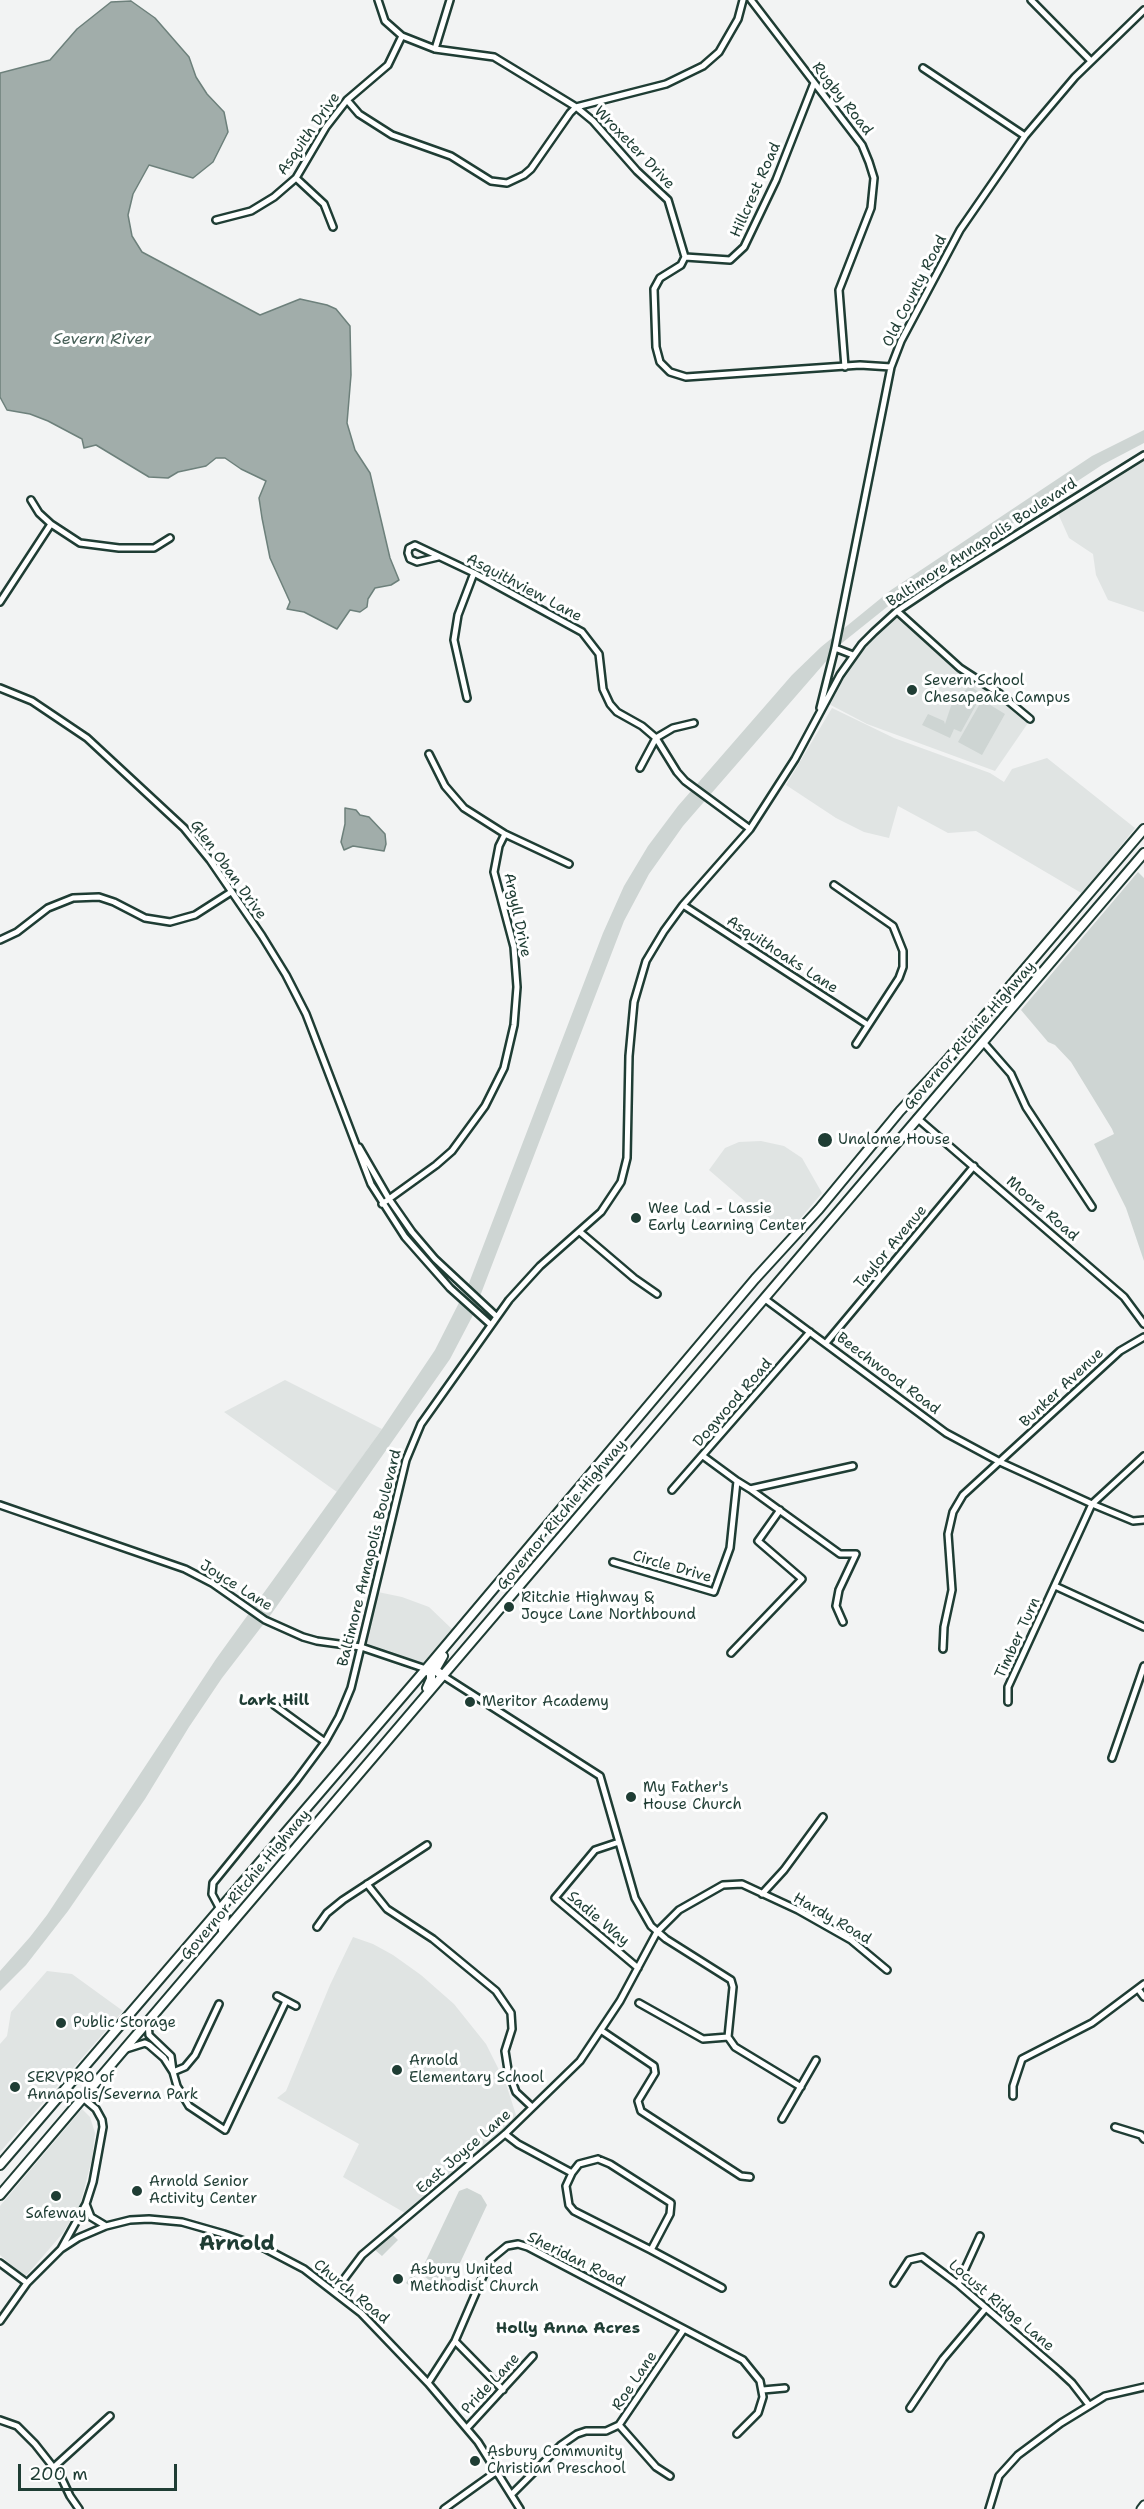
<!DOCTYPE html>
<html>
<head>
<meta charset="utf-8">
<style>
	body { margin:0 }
	#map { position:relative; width:1144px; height:2509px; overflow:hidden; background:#f2f3f3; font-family:"Shantell Sans",sans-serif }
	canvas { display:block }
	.scale { position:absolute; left:18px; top:2464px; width:159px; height:27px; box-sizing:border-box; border:3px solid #1f3d34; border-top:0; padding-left:8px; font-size:18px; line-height:21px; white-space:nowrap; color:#1f3d34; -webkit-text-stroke:4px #fff; paint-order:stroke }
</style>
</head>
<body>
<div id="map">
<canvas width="1144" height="2509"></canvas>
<div class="scale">200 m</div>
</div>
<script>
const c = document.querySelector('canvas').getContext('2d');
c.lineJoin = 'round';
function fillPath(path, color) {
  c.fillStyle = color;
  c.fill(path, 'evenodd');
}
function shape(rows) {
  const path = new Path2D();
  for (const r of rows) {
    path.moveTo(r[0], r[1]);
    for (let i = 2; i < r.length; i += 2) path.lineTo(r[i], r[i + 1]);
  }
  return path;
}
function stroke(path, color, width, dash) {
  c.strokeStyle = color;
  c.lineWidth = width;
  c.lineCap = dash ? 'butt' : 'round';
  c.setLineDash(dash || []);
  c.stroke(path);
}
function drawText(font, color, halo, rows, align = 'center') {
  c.font = font + ' "Shantell Sans",sans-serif';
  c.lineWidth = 6;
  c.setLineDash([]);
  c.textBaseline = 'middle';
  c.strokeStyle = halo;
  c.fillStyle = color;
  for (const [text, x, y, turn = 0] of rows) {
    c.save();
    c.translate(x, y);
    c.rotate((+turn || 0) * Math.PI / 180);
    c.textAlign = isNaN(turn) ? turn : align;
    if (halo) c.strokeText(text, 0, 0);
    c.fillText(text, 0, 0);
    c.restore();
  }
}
fillPath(shape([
	[1144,455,1144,612,1108,600,1096,575,1093,554,1069,538,1056,509],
	[897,611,960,668,986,684,1028,723,995,771,867,724,825,702,852,657],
	[832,708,894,738,990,773,1004,782,1012,769,1047,758,1135,828,1083,894,976,831,948,833,898,806,889,838,864,832,836,818,786,785],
	[761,1141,784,1146,802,1158,822,1193,793,1227,762,1216,709,1170,725,1148,739,1142],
	[285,1380,382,1429,337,1492,224,1412],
	[378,1592,402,1597,429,1607,453,1630,424,1663,366,1645],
	[353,1937,373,1944,393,1955,421,1975,454,2004,486,2044,506,2084,518,2121,405,2213,343,2177,359,2144,277,2098,286,2091,330,1985],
	[47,1971,72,1974,123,2011,0,2152,0,2044,7,2036,11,2012],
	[82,2109,90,2117,95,2133,92,2159,80,2205,63,2233,25,2277,0,2255,0,2206]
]), '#e0e4e3');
fillPath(shape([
	[1144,430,1144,443,1102,465,892,603,842,643,683,826,649,874,624,921,472,1317,450,1359,272,1613,222,1678,189,1727,145,1799,68,1911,26,1965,0,1991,0,1971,30,1937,47,1915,216,1659,382,1429,435,1350,469,1283,603,933,624,886,648,846,678,806,792,675,821,647,891,590,1092,456],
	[970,686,982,694,961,732,954,729,950,738,922,725,928,714,944,721,945,724,955,694,960,695],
	[982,700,1005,714,982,755,958,742],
	[1138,872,1144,878,1144,1261,1126,1208,1094,1144,1114,1134,1112,1129,1071,1062,1055,1045,1048,1042,1021,1010],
	[467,2188,481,2195,487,2205,446,2293,420,2273,459,2191],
	[392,2234,398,2240,382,2256,375,2250],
	[412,2274,424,2284,417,2292,406,2283]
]), '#ced5d3');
const water = shape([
	[131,1,155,18,189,57,196,77,207,94,224,112,228,132,213,162,193,178,149,165,133,194,128,215,132,236,142,252,260,315,300,299,327,305,336,309,350,326,351,375,347,423,355,450,370,473,390,558,399,580,391,585,375,588,368,599,367,607,360,612,350,610,337,629,304,612,287,609,290,602,270,558,262,518,259,498,266,481,241,469,225,458,216,458,206,466,178,472,168,478,149,477,96,445,84,448,82,439,48,421,30,414,7,410,0,397,0,73,50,60,77,29,111,2,131,1],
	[345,808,356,810,360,815,369,817,385,834,386,844,384,851,353,846,344,850,341,842,345,824,345,808]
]);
fillPath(water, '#a1adaa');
stroke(water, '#6d807b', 1.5);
const minor = shape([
	[378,0,385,21,402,36,435,49,494,57,576,107,593,121,637,171,668,200,685,257,681,265,660,278,654,289,656,347,660,362,670,372,686,377,860,365,891,367],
	[751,0,862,145,869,162,874,178,871,208,839,290,845,367],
	[1031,0,1091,61],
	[435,49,450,0],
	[923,68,1025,136],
	[347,100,359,114,392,135,451,156,491,181,507,183,524,175,531,169,570,113,576,107,666,84,703,66,719,52,738,19,743,0],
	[296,178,324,204,333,227],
	[216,220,251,211,274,197,296,178,326,127,347,100,388,65,402,36],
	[685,257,730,260,744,247,776,180,814,83],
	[31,500,39,513,51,524,80,543,119,548,154,548,170,538],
	[438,557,417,562,410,559,408,553,409,548,415,545,474,573,582,632,599,654,603,689,610,704,617,712,642,726,656,738,677,772,685,781,750,829],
	[0,602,51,524],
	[897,611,960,668,1000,694,1030,719],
	[835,648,853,655],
	[0,688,32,701,87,738,184,828,210,860,262,936,286,975,306,1014,371,1184,405,1237,450,1288,490,1324],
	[467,698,454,640,458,615,474,573],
	[820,708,835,648,891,367,901,341,960,230,1025,136,1075,77,1144,10],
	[429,754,445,786,464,808,505,834,569,864],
	[640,768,656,738,673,728,694,723],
	[834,885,893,926,903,951,903,967,899,978,856,1044],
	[683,905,868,1025],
	[0,940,17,932,48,908,73,898,99,897,114,902,145,918,170,922,195,915,231,892],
	[983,1042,1011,1074,1026,1107,1092,1207],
	[917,1118,1124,1297,1144,1324],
	[359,1147,389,1199,412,1232,435,1259,496,1316],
	[382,1204,436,1165,452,1151,485,1106,504,1068,514,1025,517,987,514,947,494,872,499,846,505,834],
	[580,1232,634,1278,657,1294],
	[765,1299,946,1433,1000,1462,1092,1504,1133,1521,1144,1520],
	[826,1343,974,1166],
	[737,1481,750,1489,853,1466],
	[750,1489,840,1554,856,1554,839,1590,836,1606,843,1622],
	[672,1490,810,1332],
	[0,1505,185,1569,212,1583,265,1620,303,1637,317,1641,361,1647,426,1669],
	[613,1562,714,1592,730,1548,737,1481,703,1456],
	[1055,1586,1144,1627],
	[943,1649,944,1627,952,1590,948,1534,953,1512,963,1495,1120,1351,1144,1337],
	[731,1653,802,1579,758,1541,780,1510],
	[442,1675,600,1776,635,1898,651,1926,666,1939,731,1980,733,1987,728,2037,735,2047,801,2087],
	[1008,1702,1008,1687,1092,1504,1144,1456],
	[274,1705,325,1742],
	[1112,1758,1144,1666],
	[619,1842,595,1850,555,1898,638,1968],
	[367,1884,387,1909,433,1939,496,1991,511,2013,512,2029,505,2051,508,2070,516,2092,532,2107],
	[762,1894,784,1870,823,1817],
	[220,1909,212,1894,213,1883,296,1781,325,1742,339,1717,351,1688,406,1460,421,1424,509,1300,540,1266,601,1212,621,1182,627,1158,629,1056,634,1002,646,961,664,931,683,905,750,829,795,759,840,675,862,644,874,632,897,611,942,581,1144,455],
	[317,1927,327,1913,343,1900,427,1845],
	[1138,1989,1144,1997],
	[277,1996,296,2006],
	[639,2003,703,2039,728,2037],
	[148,2023,149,2035,171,2056,173,2071],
	[602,2031,654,2066,655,2073,638,2101,641,2111,741,2176,750,2177],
	[126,2049,145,2043,149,2045,164,2058,173,2072,177,2086,189,2106,225,2130,286,2001],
	[173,2072,185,2067,195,2055,219,2004],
	[1013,2096,1013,2086,1022,2059,1092,2023,1144,1984],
	[782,2119,816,2060],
	[1115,2127,1141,2135,1144,2139],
	[505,2134,518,2144,572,2173],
	[598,2159,610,2164,671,2203,670,2214,651,2250,574,2211,569,2205,566,2186,572,2173,579,2164,598,2159],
	[86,2204,91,2217,106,2226],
	[61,2249,78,2238,106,2226,130,2220,149,2219,182,2222,224,2234,264,2248,304,2269,361,2313,428,2383,478,2442,520,2509],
	[651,2250,722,2288],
	[0,2263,27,2283],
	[894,2283,909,2260,922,2257,958,2284,1058,2370,1072,2383,1089,2405],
	[958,2284,980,2236],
	[335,2291,362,2255,505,2134,580,2061,620,2001,657,1932,679,1910,723,1885,742,1884,798,1910,851,1940,887,1970],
	[0,2321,27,2283,61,2249,86,2204,93,2182,103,2127,102,2120,96,2109,83,2098],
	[455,2341,503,2390],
	[428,2383,455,2341,490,2260,507,2246,518,2244,528,2247,743,2360,760,2381,763,2397,758,2413,737,2434],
	[763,2390,785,2388],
	[910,2408,943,2359,986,2308],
	[0,2420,17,2426,35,2444,61,2477,70,2496,79,2509],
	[619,2425,656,2467,670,2476],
	[467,2428,533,2356],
	[54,2467,110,2416],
	[512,2494,561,2445,577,2434,586,2431,606,2431,619,2425,684,2329],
	[444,2509,497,2471],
	[989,2509,999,2476,1018,2455,1061,2423,1105,2396,1144,2387]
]);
const major = shape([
	[1141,2509,1144,2505]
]);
const highway = shape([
	[426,1669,431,1674,431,1679,427,1688],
	[442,1675,435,1670,443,1656],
	[220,1909,225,1915,223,1930],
	[0,2165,426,1669,755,1279,819,1209,900,1111,949,1058,1144,829],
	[0,2195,1144,853]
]);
stroke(minor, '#1f3d34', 10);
stroke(major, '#1f3d34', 11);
stroke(highway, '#1f3d34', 12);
stroke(minor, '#fff', 5);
stroke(major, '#fff', 7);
stroke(highway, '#fff', 8);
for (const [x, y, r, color] of [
	[912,690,6,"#1f3d34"],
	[825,1140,8,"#1f3d34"],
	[636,1218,6,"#1f3d34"],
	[509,1607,6,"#1f3d34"],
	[470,1702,6,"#1f3d34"],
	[631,1797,6,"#1f3d34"],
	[61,2023,6,"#1f3d34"],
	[397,2070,6,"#1f3d34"],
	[15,2087,6,"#1f3d34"],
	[137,2191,6,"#1f3d34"],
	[56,2196,6,"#1f3d34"],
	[398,2279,6,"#1f3d34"],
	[475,2461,6,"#1f3d34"]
]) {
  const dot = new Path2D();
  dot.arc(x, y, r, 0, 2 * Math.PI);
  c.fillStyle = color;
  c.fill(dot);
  stroke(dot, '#fff', 2);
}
drawText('15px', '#1f3d34', '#fff', [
	["Rugby Road",842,99,52],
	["Asquith Drive",309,134,-55],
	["Wroxeter Drive",634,148,46],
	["Hillcrest Road",756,190,-66],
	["Old County Road",915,291,-63],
	["Baltimore Annapolis Boulevard",982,543,-33],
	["Asquithview Lane",524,588,28],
	["Glen Oban Drive",228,870,54],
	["Argyll Drive",517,915,78],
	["Asquithoaks Lane",782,955,33],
	["Governor Ritchie Highway",970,1036,-49],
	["Moore Road",1042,1209,41],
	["Taylor Avenue",891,1247,-50],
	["Beechwood Road",888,1374,37],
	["Bunker Avenue",1062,1388,-43],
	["Dogwood Road",733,1403,-49],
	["Governor Ritchie Highway",562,1515,-50],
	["Baltimore Annapolis Boulevard",370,1558,-76],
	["Circle Drive",672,1567,16],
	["Joyce Lane",236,1586,32],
	["Timber Turn",1018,1638,-65],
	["Governor Ritchie Highway",246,1885,-50],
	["Sadie Way",598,1919,40],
	["Hardy Road",832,1919,30],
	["East Joyce Lane",464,2152,-41],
	["Sheridan Road",576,2260,26],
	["Church Road",351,2292,39],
	["Locust Ridge Lane",1001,2306,40],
	["Roe Lane",635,2381,-56],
	["Pride Lane",491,2384,-47]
]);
drawText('15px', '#1f3d34', '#fff', [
	["Severn School",924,681],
	["Chesapeake Campus",924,698],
	["Unalome House",838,1140],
	["Wee Lad - Lassie",648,1209],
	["Early Learning Center",648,1226],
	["Ritchie Highway &",521,1598],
	["Joyce Lane Northbound",521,1615],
	["Meritor Academy",482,1702],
	["My Father's",643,1788],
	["House Church",643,1805],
	["Public Storage",73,2023],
	["Arnold",409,2061],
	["Elementary School",409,2078],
	["SERVPRO of",27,2078],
	["Annapolis/Severna Park",27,2095],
	["Arnold Senior",149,2182],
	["Activity Center",149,2199],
	["Safeway",56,2214,"center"],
	["Asbury United",410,2270],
	["Methodist Church",410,2287],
	["Asbury Community",487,2452],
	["Christian Preschool",487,2469]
], 'left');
drawText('italic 16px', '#465f57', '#fff', [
	["Severn River",102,340]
]);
drawText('bold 16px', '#1f3d34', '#fff', [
	["Lark Hill",274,1701],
	["Holly Anna Acres",568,2329]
]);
drawText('bold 21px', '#1f3d34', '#fff', [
	["Arnold",237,2245]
]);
</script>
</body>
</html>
